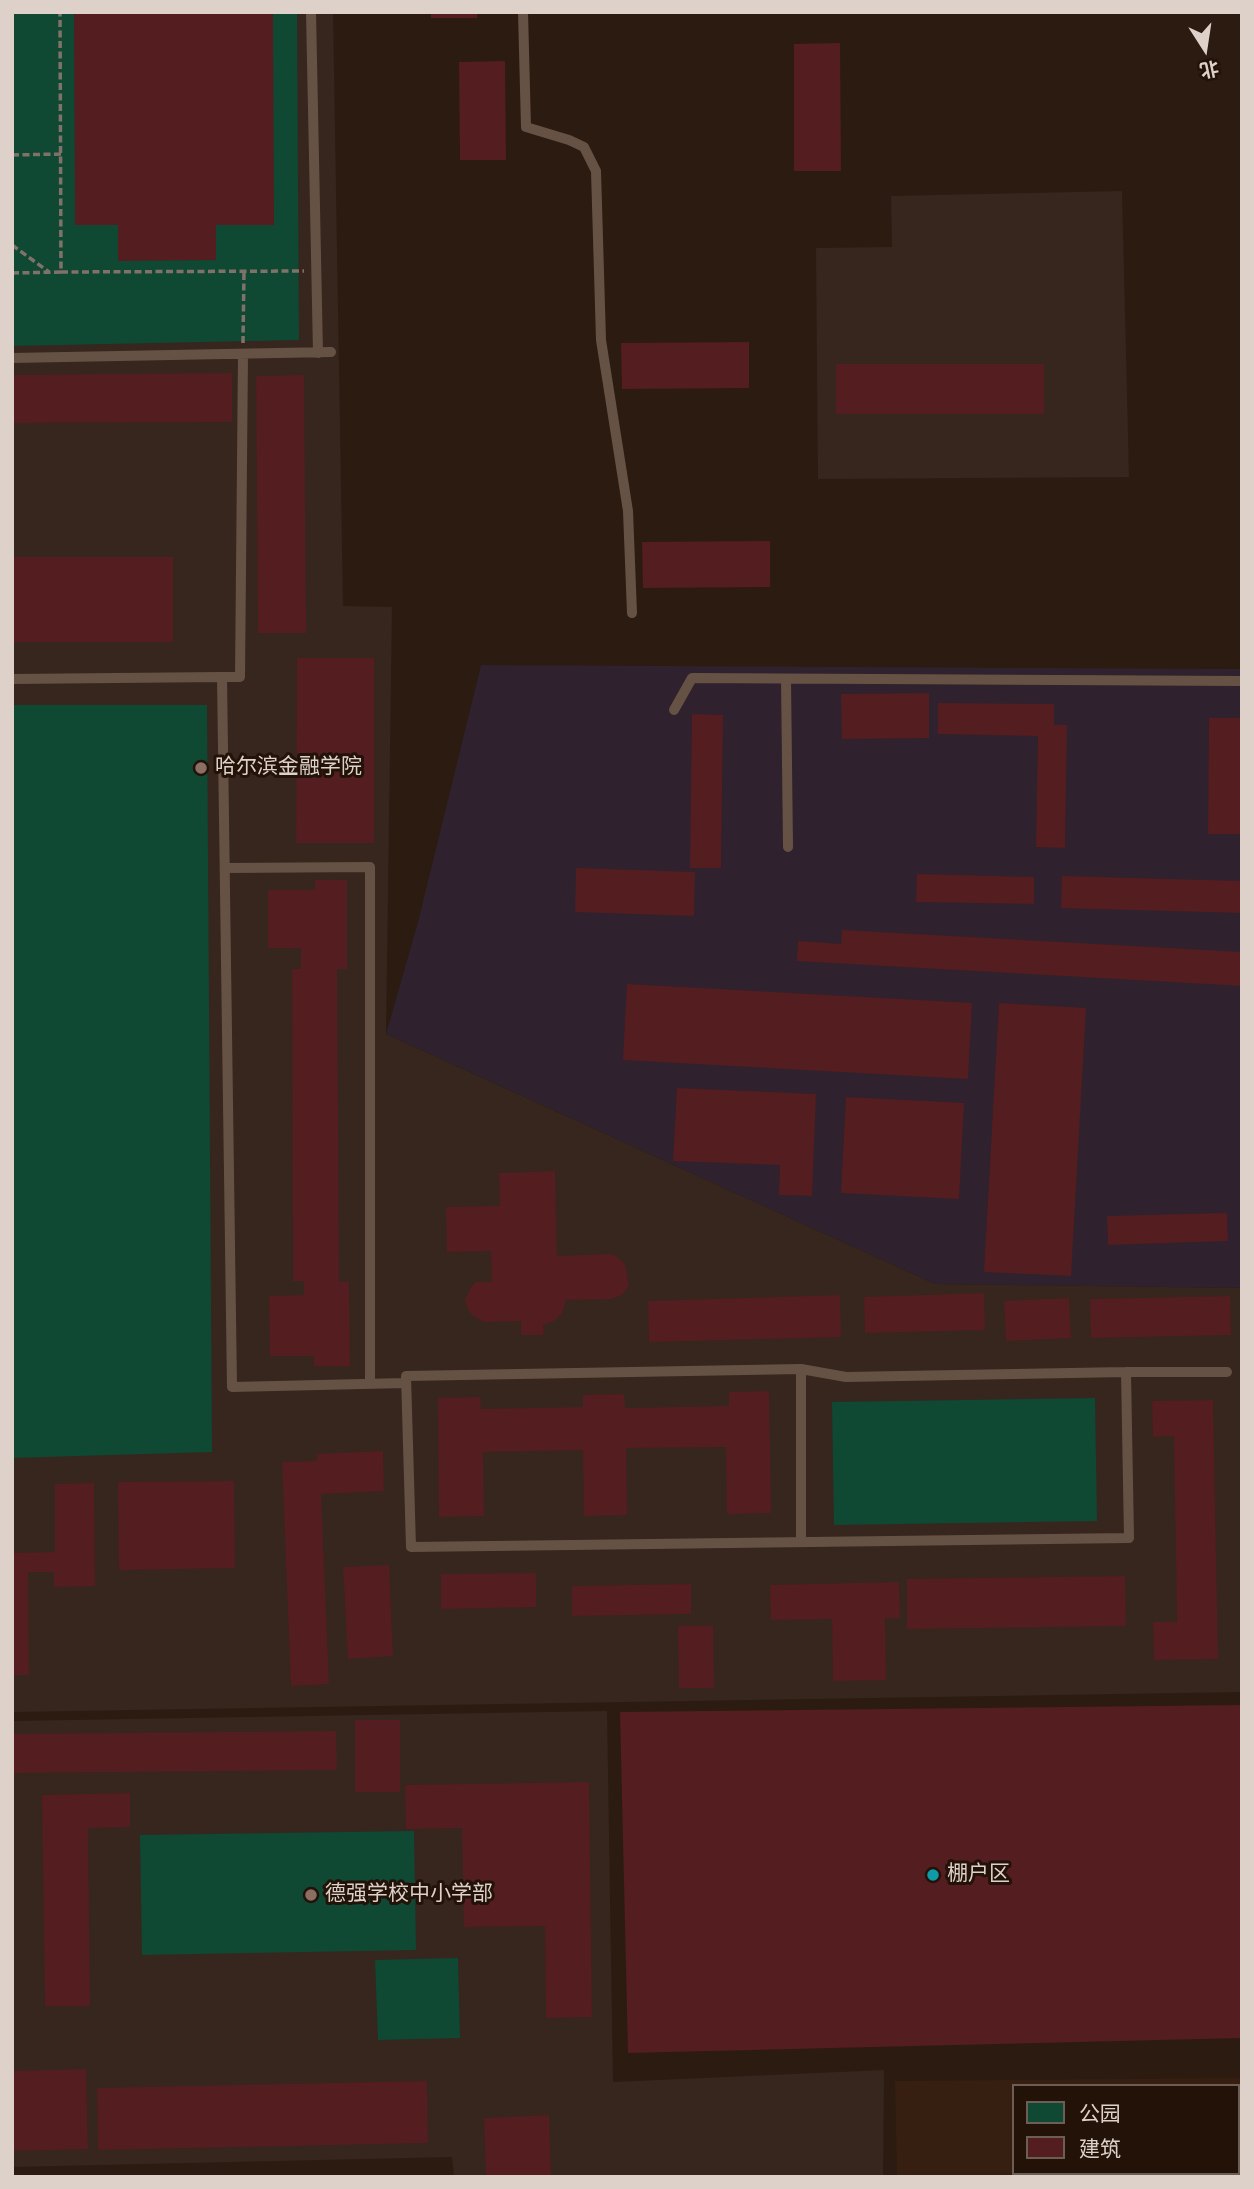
<!DOCTYPE html>
<html>
<head>
<meta charset="utf-8">
<style>
	body { margin:0 }
	#map { position:relative; width:1254px; height:2189px; overflow:hidden; background:#2c1b10; font-family:"Titillium Web","Noto Sans SC",sans-serif }
	canvas { display:block }
	.frame { position:absolute; inset:0; border:14px solid #ddd1ca; pointer-events:none }
	.legend { position:absolute; left:1012px; top:2084px; width:228px; height:91px; box-sizing:border-box; background:#221207; border:2px solid #6d5e55; margin:0; padding:9px 12px; list-style:none; font-size:21px; color:#ddd1ca }
	.legend li { display:flex; align-items:center; gap:14px; height:35px }
	.legend b { width:35px; border:2px solid #6d5e55 }
	.north { position:absolute; left:1170px; top:14px; width:70px; height:70px; -webkit-text-stroke:5px #221207; paint-order:stroke; rotate:168deg; font-size:19px; font-weight:700; line-height:28px; text-align:center; color:#ddd1ca }
	.north::after { content:''; display:block; margin:auto; width:24px; height:32px; background:#ddd1ca; clip-path:polygon(50% 0,100% 100%,50% 72%,0 100%) }
</style>
</head>
<body>
<div id="map">
<canvas width="1254" height="2189"></canvas>
<div class="frame"></div>
<ul class="legend">
<li><b style="height:19px;background:#0f4833"></b>公园</li>
<li><b style="height:19px;background:#541d1f"></b>建筑</li>
</ul>
<div class="north">北</div>
</div>
<script>
const c = document.querySelector('canvas').getContext('2d');
c.lineJoin = 'round';
function fillPath(path, color) {
  c.fillStyle = color;
  c.fill(path, 'evenodd');
}
function shape(rows) {
  const path = new Path2D();
  for (const r of rows) {
    path.moveTo(r[0], r[1]);
    for (let i = 2; i < r.length; i += 2) path.lineTo(r[i], r[i + 1]);
  }
  return path;
}
function stroke(path, color, width, dash) {
  c.strokeStyle = color;
  c.lineWidth = width;
  c.lineCap = dash ? 'butt' : 'round';
  c.setLineDash(dash || []);
  c.stroke(path);
}
function drawText(font, color, halo, rows, align = 'center') {
  c.font = font + ' "Titillium Web","Noto Sans SC",sans-serif';
  c.lineWidth = 6;
  c.setLineDash([]);
  c.textBaseline = 'middle';
  c.strokeStyle = halo;
  c.fillStyle = color;
  for (const [text, x, y, turn = 0] of rows) {
    c.save();
    c.translate(x, y);
    c.rotate((+turn || 0) * Math.PI / 180);
    c.textAlign = isNaN(turn) ? turn : align;
    if (halo) c.strokeText(text, 0, 0);
    c.fillText(text, 0, 0);
    c.restore();
  }
}
fillPath(shape([
	[1242,2078,1242,2177,897,2177,895,2081],
	[1014,2086,1238,2086,1238,2173,1014,2173]
]), '#361f10');
fillPath(shape([
	[481,665,1242,669,1242,1288,935,1284,386,1034,418,922]
]), '#2f212d');
fillPath(shape([
	[12,12,333,12,343,606,392,607,386,1034,935,1284,1242,1288,1242,1692,12,1712],
	[1122,191,1129,477,818,479,816,248,892,247,891,196],
	[607,1711,613,2082,884,2070,883,2177,454,2177,452,2157,12,2167,12,1721]
]), '#36261e');
fillPath(shape([
	[12,12,297,12,299,340,12,346],
	[12,705,207,705,212,1452,12,1458],
	[1095,1398,1097,1521,834,1525,832,1402],
	[414,1831,416,1950,142,1955,140,1835],
	[458,1958,460,2038,378,2040,375,1960]
]), '#0f4833');
fillPath(shape([
	[74,12,273,12,274,225,216,225,216,260,118,261,118,225,75,225],
	[431,12,477,12,477,18,431,18],
	[840,43,841,171,794,171,794,44],
	[505,61,506,160,460,160,459,62],
	[749,342,749,388,622,389,621,343],
	[836,364,1044,364,1044,414,836,414],
	[232,373,232,422,12,423,12,375],
	[304,375,306,633,258,633,256,376],
	[770,541,770,587,643,588,642,542],
	[12,557,173,557,173,642,12,642],
	[297,658,374,658,374,843,296,843],
	[929,693,929,738,842,739,841,694],
	[938,703,1054,704,1054,725,1067,725,1065,848,1036,847,1038,736,938,734],
	[692,714,723,715,721,868,690,868],
	[1209,718,1242,718,1242,834,1208,834],
	[576,868,695,872,694,916,575,912],
	[917,874,1034,877,1034,904,916,902],
	[1062,876,1242,881,1242,913,1061,908],
	[315,880,347,880,347,969,337,969,339,1282,349,1282,350,1366,314,1366,314,1356,270,1356,269,1296,304,1295,304,1281,293,1281,292,969,301,969,301,948,268,948,268,890,315,890],
	[842,930,1242,952,1242,986,797,961,798,941,841,944],
	[627,984,972,1003,968,1079,623,1060],
	[999,1003,1086,1008,1071,1276,984,1272],
	[677,1088,816,1094,812,1196,779,1195,780,1165,673,1161],
	[846,1097,964,1103,959,1199,841,1193],
	[555,1171,557,1256,611,1254,619,1258,625,1264,629,1286,622,1295,612,1299,566,1300,562,1313,554,1321,543,1325,544,1335,521,1335,521,1321,484,1322,472,1315,468,1309,465,1300,471,1287,476,1282,492,1282,491,1251,447,1252,446,1207,500,1206,499,1173],
	[1227,1213,1228,1241,1108,1245,1107,1216],
	[984,1293,985,1330,865,1333,864,1297],
	[840,1295,841,1337,649,1342,648,1301],
	[1230,1296,1231,1335,1091,1338,1090,1299],
	[1069,1298,1071,1338,1006,1341,1004,1301],
	[769,1391,771,1513,727,1514,726,1447,626,1448,627,1515,584,1516,583,1450,483,1452,484,1516,439,1517,438,1398,480,1397,481,1409,583,1407,583,1395,624,1394,625,1408,729,1406,729,1392],
	[1213,1400,1218,1659,1154,1660,1153,1622,1177,1622,1174,1436,1153,1437,1152,1401],
	[383,1451,384,1491,321,1494,329,1684,291,1686,282,1462,317,1461,317,1454],
	[234,1481,235,1568,119,1570,118,1482],
	[94,1483,95,1586,54,1587,54,1572,28,1572,29,1675,12,1675,12,1553,55,1552,55,1484],
	[389,1565,393,1656,348,1659,343,1567],
	[536,1573,536,1607,441,1609,441,1574],
	[1125,1576,1126,1626,907,1629,907,1579],
	[899,1582,900,1618,885,1618,886,1680,833,1681,832,1619,771,1620,770,1585],
	[691,1584,691,1614,572,1616,572,1586],
	[678,1626,713,1626,714,1688,679,1688],
	[1242,1705,1242,2038,628,2053,620,1712],
	[355,1720,400,1720,400,1792,355,1792],
	[336,1731,337,1770,12,1773,12,1734],
	[589,1782,592,2017,546,2018,545,1926,464,1927,462,1828,406,1829,405,1785],
	[130,1793,130,1827,88,1828,90,2006,45,2006,42,1795],
	[86,2069,88,2149,12,2151,12,2071],
	[427,2081,428,2143,98,2150,97,2088],
	[549,2115,551,2177,486,2177,484,2118]
]), '#541d1f');
stroke(shape([
	[12,155,61,154],
	[12,245,49,272],
	[61,272,304,271],
	[12,273,61,272,60,12],
	[243,343,244,271]
]), '#817269', 3.5, [7, 3.5]);
stroke(shape([
	[311,12,318,353],
	[523,12,526,127,569,140,584,147,596,171,601,340,628,511,632,613],
	[12,358,331,352],
	[222,677,240,677,243,354],
	[12,679,222,677,232,1387,406,1383],
	[786,679,788,847],
	[674,710,692,678,1242,681],
	[225,868,370,867,370,1384],
	[801,1369,801,1542],
	[1126,1372,1129,1538,411,1547,406,1376,801,1369,846,1377,1126,1372,1227,1372]
]), '#665245', 10);
for (const [x, y, r, color] of [
	[201,768,7,"#8d6e63"],
	[933,1875,7,"#0f9aa8"],
	[311,1895,7,"#8d6e63"]
]) {
  const dot = new Path2D();
  dot.arc(x, y, r, 0, 2 * Math.PI);
  c.fillStyle = color;
  c.fill(dot);
  stroke(dot, '#221207', 2.5);
}
drawText('21px', '#ddd1ca', '#221207', [
	["哈尔滨金融学院",215,768],
	["棚户区",947,1875],
	["德强学校中小学部",325,1895]
], 'left');
</script>
</body>
</html>
